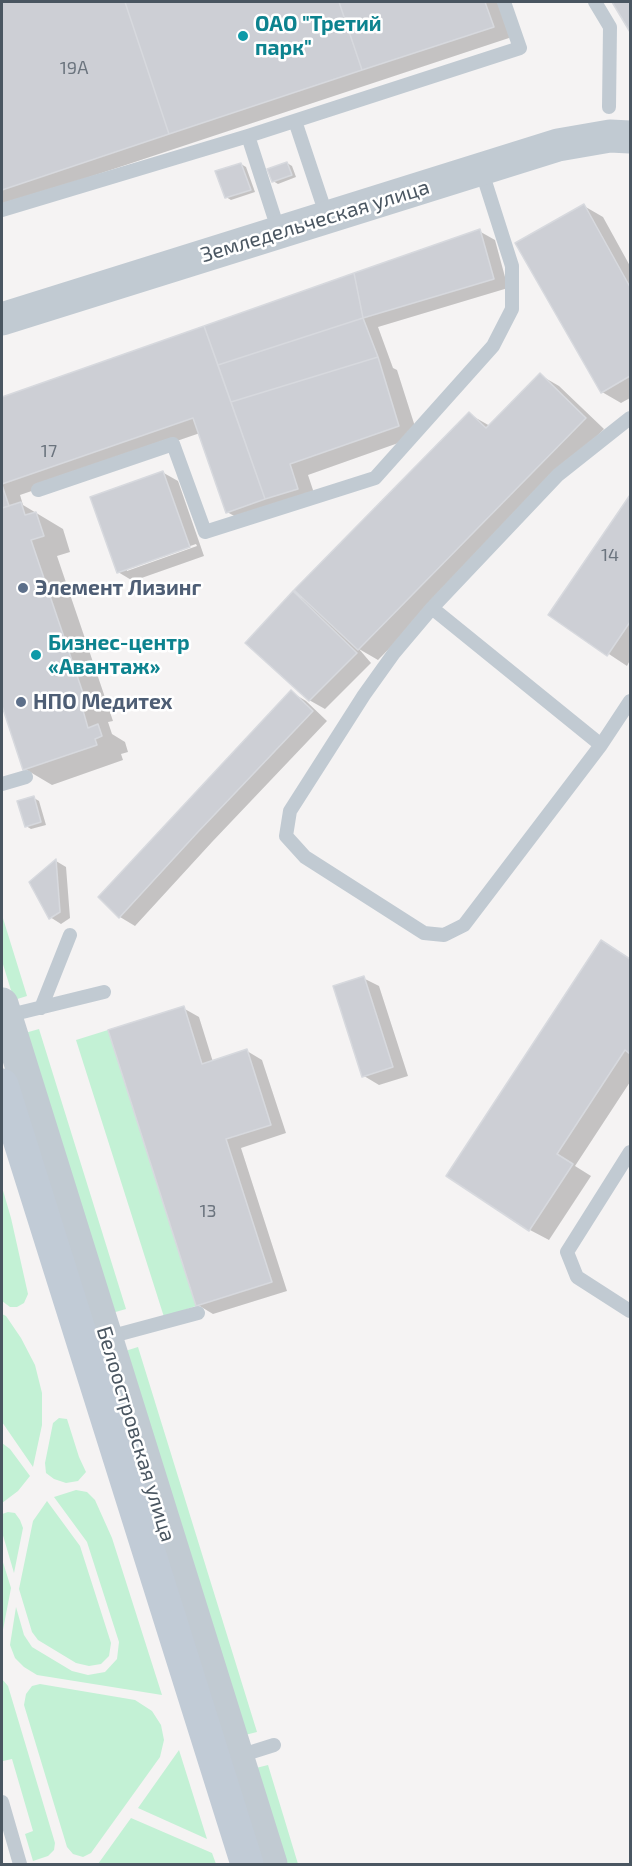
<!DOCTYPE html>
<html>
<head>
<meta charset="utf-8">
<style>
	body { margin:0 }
	#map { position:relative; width:632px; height:1866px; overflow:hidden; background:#f5f3f3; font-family:"Exo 2",sans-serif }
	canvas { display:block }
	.frame { position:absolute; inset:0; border:3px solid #4a5661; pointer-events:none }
</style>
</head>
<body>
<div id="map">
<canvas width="632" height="1866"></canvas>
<div class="frame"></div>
</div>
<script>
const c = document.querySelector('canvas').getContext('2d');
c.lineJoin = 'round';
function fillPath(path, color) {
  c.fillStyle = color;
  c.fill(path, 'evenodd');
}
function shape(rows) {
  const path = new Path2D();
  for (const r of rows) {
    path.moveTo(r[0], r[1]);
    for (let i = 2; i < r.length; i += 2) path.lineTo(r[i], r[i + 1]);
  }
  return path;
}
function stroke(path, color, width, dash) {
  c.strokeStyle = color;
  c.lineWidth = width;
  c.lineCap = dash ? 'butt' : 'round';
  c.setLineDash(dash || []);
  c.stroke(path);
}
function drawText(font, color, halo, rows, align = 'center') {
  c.font = font + ' "Exo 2",sans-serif';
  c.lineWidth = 5;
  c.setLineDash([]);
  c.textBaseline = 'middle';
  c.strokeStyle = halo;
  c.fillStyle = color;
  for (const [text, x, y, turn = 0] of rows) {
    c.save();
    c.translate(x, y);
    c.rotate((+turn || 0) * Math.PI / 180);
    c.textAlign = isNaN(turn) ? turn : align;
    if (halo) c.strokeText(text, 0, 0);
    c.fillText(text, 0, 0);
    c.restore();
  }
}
fillPath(shape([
	[2,915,27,996,14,1000,2,961],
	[39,1029,126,1309,112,1313,25,1033],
	[108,1030,196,1306,164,1317,76,1040],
	[2,1187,11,1218,28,1294,24,1303,17,1307,10,1307,2,1301],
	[2,1314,6,1316,21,1338,35,1365,42,1393,42,1425,33,1467,2,1422],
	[138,1347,257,1732,241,1736,122,1352],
	[59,1418,67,1419,79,1457,86,1472,78,1481,66,1483,54,1479,46,1473,45,1463,53,1423],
	[2,1443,10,1449,30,1476,18,1491,2,1503],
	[76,1490,87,1492,95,1500,112,1538,162,1695,37,1675,24,1667,15,1658,10,1645,16,1607,24,1635,32,1647,72,1671,88,1675,105,1672,117,1659,119,1642,87,1542,54,1497],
	[47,1501,80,1546,111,1643,109,1656,101,1664,89,1666,76,1663,38,1640,32,1632,19,1589,33,1521],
	[8,1512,15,1513,20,1520,23,1528,14,1573,2,1532,2,1514],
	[2,1559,11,1588,2,1635],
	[2,1679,8,1686,55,1843,54,1850,48,1856,33,1861,25,1834,33,1831,12,1759,3,1761,2,1756],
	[40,1684,135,1700,152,1711,161,1725,164,1740,160,1757,91,1853,83,1857,73,1854,67,1847,24,1705,26,1694,32,1686],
	[179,1750,207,1839,138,1808],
	[268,1765,298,1864,281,1864,252,1769],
	[131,1818,212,1853,216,1864,98,1864]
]), '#c3f1d5');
fillPath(shape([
	[2,2,500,2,512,37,2,206],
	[614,2,630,2,630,29],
	[287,163,292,166,296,177,278,184,273,181],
	[241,164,246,167,255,192,231,200,226,197],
	[584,206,603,217,630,266,630,398,621,403,602,392],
	[479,231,495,240,508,288,378,327,393,368,397,370,418,436,308,475,316,499,247,523,227,512,200,433,20,495,23,505,63,529,70,552,57,556,113,721,108,722,112,734,125,742,128,752,121,754,123,760,52,785,25,769,2,701,2,398],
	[540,375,559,386,604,429,378,660,359,649,371,663,325,709,309,700,293,593,305,600,469,414,490,426],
	[162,472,178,481,204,556,133,581,118,572],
	[196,544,197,546,127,571,127,568],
	[630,498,630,660,627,666,550,615],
	[291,692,306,701,327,721,212,842,135,926,120,917,100,897],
	[34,798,39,801,46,825,31,829,26,826],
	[56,861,66,867,70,918,61,924,50,917,31,882],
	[621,953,630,959,630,1082,575,1166,591,1176,549,1240,530,1230],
	[363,978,379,986,408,1076,379,1085,364,1076],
	[183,1008,199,1017,213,1062,247,1051,262,1060,286,1133,241,1148,287,1291,213,1314,198,1305]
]), '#0003');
const building = shape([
	[2,2,125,2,169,134,2,190,2,2],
	[125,2,339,2,362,70,169,134,125,2],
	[339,2,485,2,494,27,362,70,339,2],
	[612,2,630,2,630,32,612,2],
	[287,162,292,175,272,182,267,169,287,162],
	[241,163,251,190,225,198,215,171,241,163],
	[584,204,630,287,630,376,601,393,515,243,584,204],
	[480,229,494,279,363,318,354,273,480,229],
	[354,273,363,318,218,365,204,326,354,273],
	[363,318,378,357,231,402,218,365,363,318],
	[204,326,265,499,226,513,193,418,2,484,2,397,204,326],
	[378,357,399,426,290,464,298,489,265,499,231,402,378,357],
	[540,373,586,418,358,650,294,590,469,412,486,428,540,373],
	[163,471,190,547,117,573,90,497,163,471],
	[2,485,9,506,2,508,2,485],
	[630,495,630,622,607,656,548,615,630,495],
	[21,502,25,515,36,512,44,536,31,540,87,705,82,707,88,728,98,724,102,736,95,739,97,745,23,770,2,706,2,508,21,502],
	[293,591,357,653,309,701,245,643,293,591],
	[291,690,313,711,197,833,119,918,98,897,291,690],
	[34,796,41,822,25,827,17,801,34,796],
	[56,859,60,912,49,919,29,882,56,859],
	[601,940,630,959,630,1054,625,1050,557,1154,573,1164,529,1231,446,1176,601,940],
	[364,976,393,1067,362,1077,333,986,364,976],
	[184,1006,202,1064,247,1049,271,1125,226,1139,272,1282,196,1306,108,1030,184,1006]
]);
fillPath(building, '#cdcfd5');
stroke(building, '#d7d9de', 1.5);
stroke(shape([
	[595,2,610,27,609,107],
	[295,121,327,217],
	[248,136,279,232],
	[2,210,248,136,520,48,504,2],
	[630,418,558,475,432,608,394,653,364,695,290,811,286,836,305,857,424,933,444,935,464,925,601,745,630,701],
	[38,490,173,444,205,532,375,478,493,346,512,309,512,266,481,169],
	[432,608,601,745],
	[2,784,26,777],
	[41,1008,70,935],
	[6,1016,104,992],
	[630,1152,567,1252,577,1277,630,1311],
	[105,1338,198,1313],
	[236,1757,274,1745],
	[2,1802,20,1864]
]), '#c1cad2', 14);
stroke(shape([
	[2,319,558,145,610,136,630,137],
	[2,1004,271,1864]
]), '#c1cad2', 33);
stroke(shape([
	[2,1085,247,1864]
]), '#c1cbd6', 33);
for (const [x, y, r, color] of [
	[243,36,6,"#0f9aa8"],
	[23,588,6,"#5c6f8a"],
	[36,655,6,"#0f9aa8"],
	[21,702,6,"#5c6f8a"]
]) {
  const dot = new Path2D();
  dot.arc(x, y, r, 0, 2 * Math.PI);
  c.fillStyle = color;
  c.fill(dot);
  stroke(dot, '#fff', 2);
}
drawText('18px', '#6b747e', null, [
	["19А",74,68],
	["17",49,451],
	["14",610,555],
	["13",208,1211]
]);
drawText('bold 21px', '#0d838f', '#fff', [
	["ОАО \"Третий",255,24],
	["парк\"",255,48],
	["Бизнес-центр",48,643],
	["«Авантаж»",48,667]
], 'left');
drawText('21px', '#4a5661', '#fff', [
	["Земледельческая улица",315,221,-17],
	["Белоостровская улица",136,1434,73]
]);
drawText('bold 21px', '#4e5e75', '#fff', [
	["Элемент Лизинг",35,588],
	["НПО Медитех",33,702]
], 'left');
</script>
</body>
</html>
